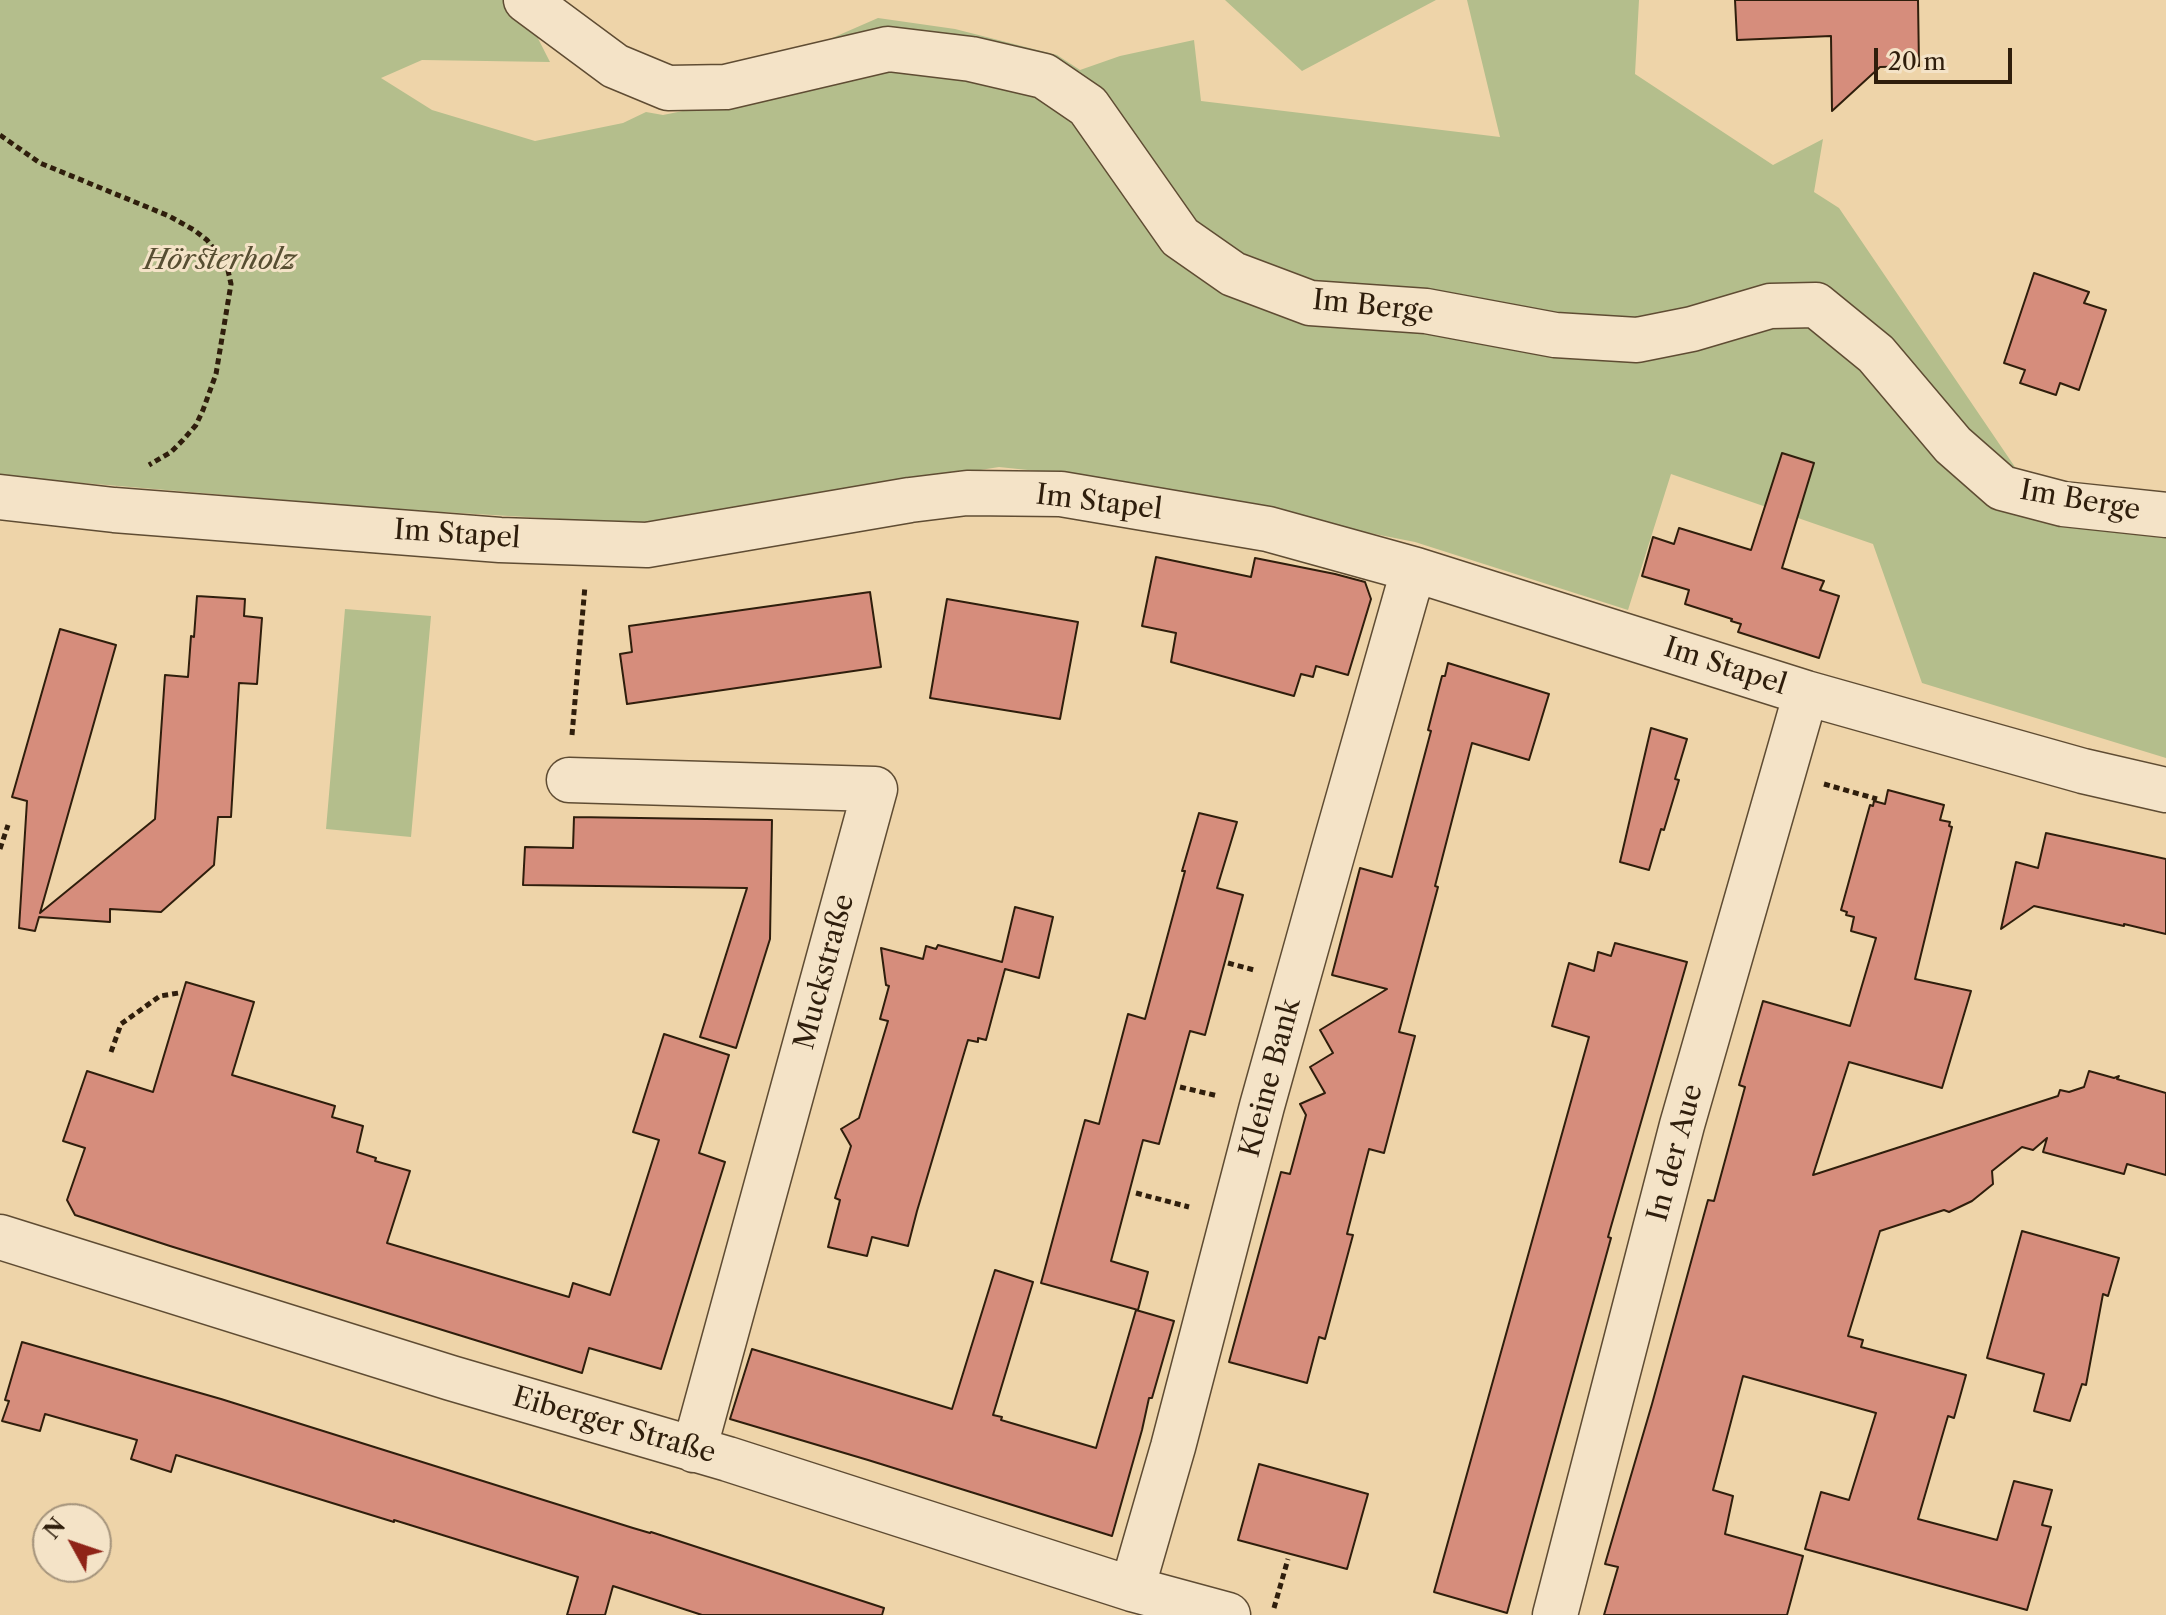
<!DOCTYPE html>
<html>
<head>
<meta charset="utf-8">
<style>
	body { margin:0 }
	#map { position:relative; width:2166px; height:1615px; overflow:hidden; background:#eed4a9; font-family:"Libre Caslon Text",serif }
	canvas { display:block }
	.north { position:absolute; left:32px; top:1503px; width:80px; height:80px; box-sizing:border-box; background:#f4e3c7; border:2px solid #a5947c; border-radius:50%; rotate:310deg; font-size:22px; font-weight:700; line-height:32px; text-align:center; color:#2f1e0c }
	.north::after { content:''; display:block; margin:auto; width:28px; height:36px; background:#8f2418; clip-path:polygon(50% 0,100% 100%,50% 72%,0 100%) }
	.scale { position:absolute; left:1874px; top:48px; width:138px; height:36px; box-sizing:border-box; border:4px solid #2f1e0c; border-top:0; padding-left:10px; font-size:24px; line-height:28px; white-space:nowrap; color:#2f1e0c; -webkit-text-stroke:6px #f4e3c7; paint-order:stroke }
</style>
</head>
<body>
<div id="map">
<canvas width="2166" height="1615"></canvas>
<div class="north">N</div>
<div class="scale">20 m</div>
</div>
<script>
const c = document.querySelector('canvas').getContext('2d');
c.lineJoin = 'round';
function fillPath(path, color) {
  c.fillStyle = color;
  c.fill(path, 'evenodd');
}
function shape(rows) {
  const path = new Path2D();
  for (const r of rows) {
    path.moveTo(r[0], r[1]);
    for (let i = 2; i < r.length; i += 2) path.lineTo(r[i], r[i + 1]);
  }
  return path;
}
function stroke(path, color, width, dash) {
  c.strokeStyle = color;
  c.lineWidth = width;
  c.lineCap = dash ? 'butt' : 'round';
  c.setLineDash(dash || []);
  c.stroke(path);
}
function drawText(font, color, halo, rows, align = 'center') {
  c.font = font + ' "Libre Caslon Text",serif';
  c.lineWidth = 6;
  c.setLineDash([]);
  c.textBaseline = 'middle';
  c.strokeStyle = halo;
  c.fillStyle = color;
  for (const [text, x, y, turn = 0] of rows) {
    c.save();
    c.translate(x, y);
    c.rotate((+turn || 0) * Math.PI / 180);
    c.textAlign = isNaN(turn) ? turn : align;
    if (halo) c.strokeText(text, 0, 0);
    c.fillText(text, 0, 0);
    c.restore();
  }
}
fillPath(shape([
	[0,0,534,0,523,9,550,62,422,60,381,78,432,110,535,141,623,123,646,112,663,115,717,104,775,63,878,18,955,29,1057,55,1080,70,1120,56,1194,40,1201,101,1500,137,1467,0,1639,0,1635,74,1773,165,1823,139,1814,192,1839,208,2017,470,2088,495,2166,502,2166,758,1922,683,1873,544,1671,474,1628,610,1415,542,1076,475,999,467,644,524,391,509,0,476],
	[1225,0,1436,0,1302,71],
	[345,609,431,616,411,837,326,829]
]), '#b4be8c');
const building = shape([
	[1735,0,1918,0,1919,66,1880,67,1832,111,1831,36,1737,40,1735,0],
	[2034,273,2089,292,2084,303,2106,310,2079,390,2060,383,2056,395,2020,383,2025,370,2004,363,2034,273],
	[1782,453,1814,463,1782,568,1824,581,1820,590,1839,596,1819,658,1738,632,1741,624,1731,621,1732,619,1685,604,1689,590,1642,576,1653,537,1674,544,1679,528,1751,550,1782,453],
	[1156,557,1251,577,1255,558,1335,574,1365,582,1371,599,1348,675,1316,666,1313,677,1301,674,1294,696,1171,662,1176,633,1142,626,1156,557],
	[870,592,881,667,627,704,620,654,632,652,629,626,870,592],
	[197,596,245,599,244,616,262,618,257,684,239,683,231,817,218,817,214,865,161,912,110,909,110,922,39,917,35,931,19,928,27,801,12,797,60,629,116,645,40,913,155,819,165,675,188,677,191,636,194,637,197,596],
	[947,599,1078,622,1060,719,930,698,947,599],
	[1448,663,1549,694,1529,760,1472,743,1435,886,1438,887,1399,1032,1415,1036,1384,1153,1369,1149,1347,1234,1353,1235,1325,1339,1319,1337,1307,1383,1229,1362,1281,1172,1290,1174,1306,1115,1300,1104,1325,1093,1310,1067,1333,1053,1320,1030,1387,989,1332,975,1360,868,1392,877,1431,731,1428,730,1442,676,1445,676,1448,663],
	[1651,728,1687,739,1675,779,1679,780,1664,830,1661,829,1649,870,1620,862,1651,728],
	[1888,790,1944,805,1940,820,1950,822,1949,826,1952,827,1915,979,1971,991,1942,1088,1849,1062,1813,1175,2058,1096,2060,1090,2069,1092,2084,1087,2089,1071,2114,1078,2119,1076,2117,1079,2166,1093,2166,1175,2127,1164,2124,1174,2043,1152,2047,1138,2033,1150,2022,1147,1992,1171,1993,1184,1972,1201,1949,1212,1944,1210,1880,1231,1848,1336,1863,1340,1861,1347,1966,1375,1954,1418,1948,1416,1918,1519,1997,1540,2014,1481,2052,1490,2042,1525,2051,1527,2027,1610,1805,1549,1821,1492,1849,1500,1876,1413,1743,1376,1713,1490,1733,1496,1725,1534,1803,1556,1787,1615,1604,1615,1618,1567,1605,1564,1652,1404,1708,1200,1714,1201,1745,1087,1739,1085,1763,1001,1850,1026,1876,938,1851,931,1854,917,1846,915,1847,912,1841,910,1870,805,1873,806,1874,801,1885,804,1888,790],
	[1199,813,1237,822,1217,888,1243,895,1205,1035,1190,1031,1159,1144,1143,1140,1111,1261,1148,1272,1138,1310,1041,1283,1085,1120,1099,1124,1128,1014,1145,1019,1185,871,1182,871,1199,813],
	[574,817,772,820,770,939,736,1048,700,1037,747,888,523,885,525,847,573,848,574,817],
	[2046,833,2166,859,2166,934,2124,924,2124,926,2034,906,2001,929,2016,862,2038,868,2046,833],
	[1015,907,1053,917,1039,978,1005,969,986,1040,978,1038,978,1042,968,1040,917,1211,908,1246,872,1237,867,1256,828,1247,840,1200,835,1198,851,1146,841,1129,859,1118,888,1021,880,1019,889,986,886,985,881,948,923,959,926,946,936,949,938,945,1002,962,1015,907],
	[1615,943,1687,962,1608,1237,1611,1238,1507,1613,1434,1592,1589,1037,1552,1026,1569,963,1594,971,1598,952,1611,956,1615,943],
	[186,982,254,1002,232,1075,335,1106,332,1117,363,1126,357,1152,376,1158,375,1161,410,1171,387,1243,569,1297,573,1283,610,1295,659,1140,633,1132,664,1034,729,1055,699,1153,725,1162,661,1369,589,1348,582,1373,170,1246,75,1215,67,1200,85,1148,63,1141,87,1071,153,1092,186,982],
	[2022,1231,2119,1258,2108,1296,2103,1294,2086,1385,2082,1384,2070,1421,2034,1411,2044,1374,1987,1358,2022,1231],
	[995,1270,1033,1282,993,1415,1002,1417,1001,1420,1096,1448,1136,1310,1174,1321,1152,1398,1149,1398,1142,1430,1112,1536,868,1460,730,1419,752,1349,952,1409,995,1270],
	[22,1342,221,1399,633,1528,650,1533,651,1532,884,1608,882,1615,702,1615,613,1586,605,1615,567,1615,578,1577,394,1520,394,1522,176,1455,171,1472,131,1459,137,1440,45,1414,40,1431,2,1421,9,1401,5,1400,22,1342],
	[1259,1464,1368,1494,1347,1569,1238,1540,1259,1464]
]);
fillPath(building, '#d68d7c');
stroke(building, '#2f1e0c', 2);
const minor = shape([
	[526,0,615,66,668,88,726,87,888,49,971,59,1044,76,1088,106,1180,237,1233,274,1310,303,1426,311,1555,335,1637,340,1692,329,1770,306,1816,305,1876,354,1953,445,2002,488,2063,504,2166,515],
	[0,497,114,510,500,540,647,545,910,500,967,493,1061,494,1268,529,1416,570,1806,693,2083,771,2166,790],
	[569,780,875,789,694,1450],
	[0,1237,451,1378,728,1459,1132,1589,1228,1615],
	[1132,1589,1173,1447,1262,1106,1333,852,1407,592,1416,570],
	[1555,1615,1682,1125,1806,693]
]);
stroke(minor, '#5f4c33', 47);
stroke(shape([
	[0,135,40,163,169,216,194,230,207,240,227,266,231,284,216,374,203,410,196,425,183,440,171,452,149,465],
	[572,735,585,586],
	[1824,784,1877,799],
	[0,849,8,825],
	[1228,963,1254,970],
	[111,1052,121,1024,160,996,179,993],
	[1180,1087,1218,1096],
	[1136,1193,1189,1207],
	[1274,1608,1288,1559]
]), '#2f1e0c', 5, [6, 4]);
stroke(minor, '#f4e3c7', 44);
drawText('italic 28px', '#574e32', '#f4e3c7', [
	["Hörsterholz",220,261]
]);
drawText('28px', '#2f1e0c', '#f4e3c7', [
	["Im Berge",1373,307,6],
	["Im Berge",2080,501,10],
	["Im Stapel",1099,503,7],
	["Im Stapel",457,535,4],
	["Im Stapel",1725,667,18],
	["Muckstraße",825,972,-75],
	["Kleine Bank",1271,1078,-75],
	["In der Aue",1676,1153,-75],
	["Eiberger Straße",614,1426,16]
]);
</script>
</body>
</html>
